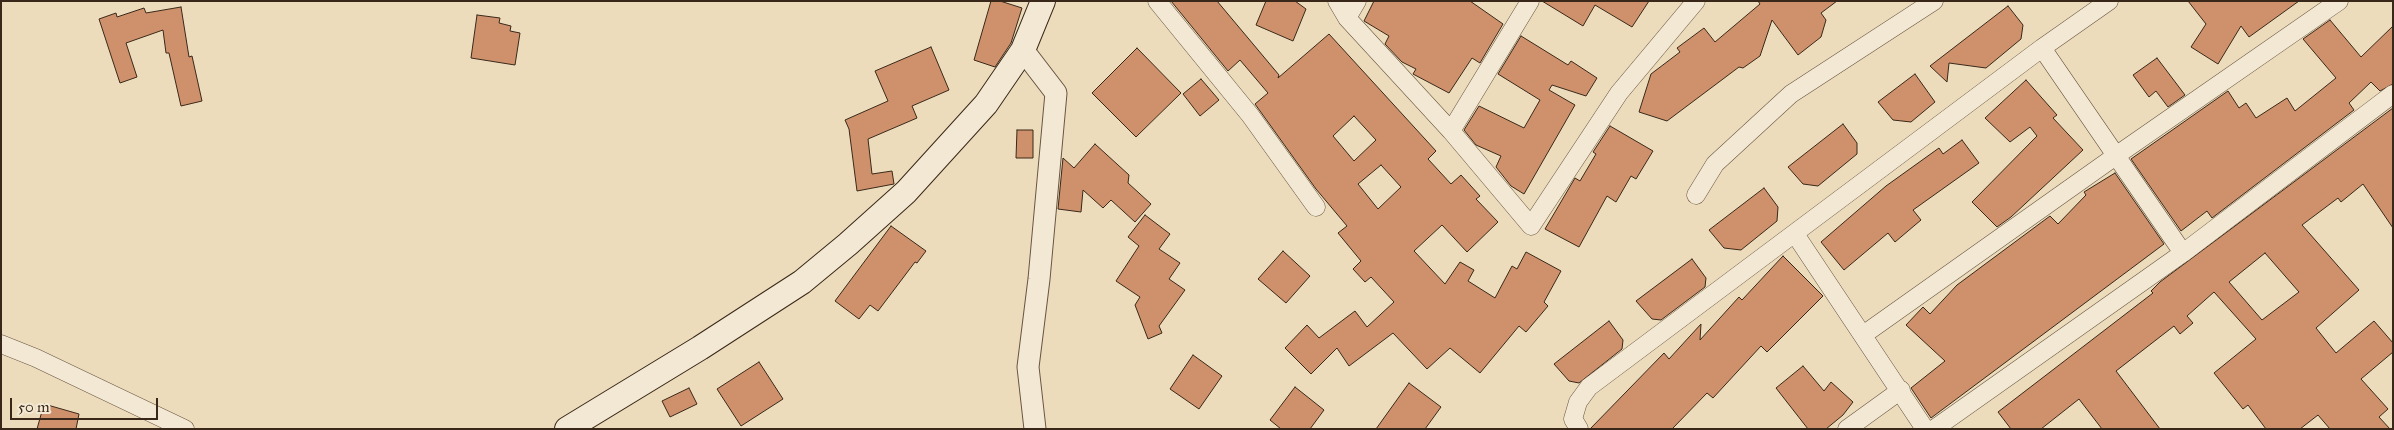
<!DOCTYPE html>
<html>
<head>
<meta charset="utf-8">
<style>
	body { margin:0 }
	#map { position:relative; width:2394px; height:430px; overflow:hidden; background:#eddcbb; font-family:"IM FELL Great Primer",serif }
	canvas { display:block }
	.frame { position:absolute; inset:0; border:2px solid #392819; pointer-events:none }
	.scale { position:absolute; left:10px; top:398px; width:148px; height:22px; box-sizing:border-box; border:2px solid #392819; border-top:0; padding-left:6px; font-size:15px; line-height:18px; white-space:nowrap; color:#392819; -webkit-text-stroke:4px #f3e8d3; paint-order:stroke }
</style>
</head>
<body>
<div id="map">
<canvas width="2394" height="430"></canvas>
<div class="frame"></div>
<div class="scale">50 m</div>
</div>
<script>
const c = document.querySelector('canvas').getContext('2d');
c.lineJoin = 'round';
function fillPath(path, color) {
  c.fillStyle = color;
  c.fill(path, 'evenodd');
}
function shape(rows) {
  const path = new Path2D();
  for (const r of rows) {
    path.moveTo(r[0], r[1]);
    for (let i = 2; i < r.length; i += 2) path.lineTo(r[i], r[i + 1]);
  }
  return path;
}
function stroke(path, color, width, dash) {
  c.strokeStyle = color;
  c.lineWidth = width;
  c.lineCap = dash ? 'butt' : 'round';
  c.setLineDash(dash || []);
  c.stroke(path);
}
const building = shape([
	[991,1,1000,1,1022,8,1011,43,995,67,974,60,991,1],
	[1171,1,1217,1,1279,75,1278,78,1329,34,1436,151,1428,159,1451,184,1461,175,1480,196,1476,199,1498,222,1467,252,1442,225,1414,251,1445,284,1460,262,1474,270,1468,281,1495,298,1512,266,1517,269,1526,252,1561,271,1544,302,1548,306,1526,332,1519,326,1480,373,1450,348,1427,369,1393,333,1349,366,1337,348,1311,374,1285,348,1307,325,1319,338,1355,311,1367,327,1394,302,1371,277,1365,282,1353,269,1361,261,1338,233,1347,226,1316,189,1255,104,1268,93,1240,60,1228,71,1171,1],
	[1354,116,1376,140,1354,161,1333,136,1354,116],
	[1381,165,1401,187,1378,209,1358,184,1381,165],
	[1266,1,1295,1,1306,9,1293,41,1256,25,1266,1],
	[1374,1,1470,1,1503,24,1480,63,1472,58,1449,93,1413,74,1416,69,1402,62,1385,44,1389,36,1364,21,1374,1],
	[1542,1,1649,1,1632,27,1595,5,1583,26,1542,1],
	[1758,1,1837,1,1821,13,1826,20,1821,37,1798,55,1772,20,1760,56,1743,68,1739,67,1667,121,1639,112,1651,74,1680,52,1677,48,1704,28,1715,42,1760,4,1758,1],
	[2188,1,2299,1,2249,37,2241,26,2218,64,2191,47,2206,24,2188,1],
	[2008,6,2023,25,2021,39,1986,68,1949,63,1947,82,1930,66,2008,6],
	[181,7,189,57,192,56,202,101,181,106,169,53,166,53,163,30,126,43,137,77,120,83,99,19,116,13,117,17,144,8,146,13,181,7],
	[477,15,500,18,499,23,511,26,510,31,520,33,515,65,471,58,477,15],
	[2330,20,2361,57,2393,26,2393,84,2380,91,2371,82,2349,103,2354,110,2212,218,2207,211,2181,231,2131,159,2228,91,2239,108,2246,103,2256,118,2287,98,2295,111,2336,78,2303,39,2330,20],
	[1521,36,1568,65,1571,61,1597,78,1586,96,1552,85,1549,90,1575,105,1524,194,1511,186,1496,167,1501,156,1476,145,1464,130,1479,106,1524,128,1540,100,1498,74,1521,36],
	[931,47,949,90,912,106,917,118,868,139,872,174,892,171,894,184,857,191,849,129,845,120,888,101,875,71,931,47],
	[1137,48,1181,93,1136,137,1092,93,1137,48],
	[2157,58,2185,95,2168,107,2156,91,2149,97,2133,75,2157,58],
	[1915,74,1935,102,1911,122,1893,120,1878,102,1915,74],
	[1201,79,1219,100,1200,116,1183,94,1201,79],
	[2026,80,2057,115,2053,118,2083,150,2011,217,1997,227,1972,202,2037,136,2030,127,2010,142,1985,118,2026,80],
	[2393,108,2393,228,2363,184,2341,202,2338,198,2302,225,2359,290,2316,328,2336,353,2374,321,2393,343,2393,352,2361,379,2388,409,2379,417,2390,429,2330,429,2318,415,2300,429,2266,429,2248,405,2243,409,2214,373,2256,339,2214,292,2187,316,2193,323,2180,334,2174,326,2116,371,2160,429,2102,429,2079,399,2041,429,2011,429,1998,412,2153,293,2151,291,2160,282,2393,108],
	[2265,253,2299,292,2262,320,2229,282,2265,253],
	[1843,124,1857,143,1857,154,1818,186,1803,184,1788,167,1843,124],
	[1610,126,1653,151,1636,179,1631,176,1616,202,1607,196,1579,247,1545,229,1575,178,1580,181,1596,154,1593,152,1610,126],
	[1017,130,1033,130,1033,158,1016,158,1017,130],
	[1962,140,1979,163,1913,210,1921,220,1895,242,1888,233,1844,270,1821,242,1886,186,1939,148,1943,154,1962,140],
	[1095,144,1129,175,1128,183,1151,204,1135,222,1111,200,1103,208,1083,190,1081,212,1058,209,1063,158,1074,168,1095,144],
	[2115,173,2164,244,1931,418,1911,388,1945,361,1906,325,1923,307,1930,314,1957,285,2050,216,2058,224,2086,195,2084,192,2115,173],
	[1764,188,1778,207,1777,221,1741,250,1724,248,1709,230,1764,188],
	[1145,215,1170,234,1159,249,1180,263,1169,279,1185,290,1159,326,1162,333,1148,339,1135,305,1140,297,1116,281,1139,246,1128,237,1145,215],
	[891,226,926,251,917,263,915,262,878,311,870,305,859,319,835,301,891,226],
	[1283,251,1310,276,1286,303,1258,279,1283,251],
	[1783,256,1823,296,1767,352,1761,346,1713,398,1707,393,1672,429,1590,429,1664,353,1669,359,1701,324,1700,340,1739,297,1742,300,1783,256],
	[1692,259,1706,278,1705,287,1661,320,1652,319,1636,301,1692,259],
	[1609,321,1623,340,1622,349,1579,383,1569,381,1554,364,1609,321],
	[1193,355,1222,376,1199,409,1170,389,1193,355],
	[759,362,783,399,741,426,717,389,759,362],
	[1803,366,1824,391,1831,382,1853,402,1843,415,1826,429,1808,429,1776,388,1803,366],
	[1409,383,1441,407,1425,429,1376,429,1409,383],
	[1295,387,1324,410,1310,429,1281,429,1270,420,1295,387],
	[689,388,697,404,670,417,662,401,689,388],
	[44,404,79,414,76,429,37,429,44,404]
]);
fillPath(building, '#cf916c');
stroke(building, '#392819', 1);
const minor = shape([
	[1157,1,1250,115,1316,207],
	[1337,1,1347,18,1451,131,1531,226,1619,93,1696,1],
	[1347,18,1357,1],
	[2042,48,2183,253],
	[1451,131,1530,1],
	[1696,195,1715,164,1791,94,1934,1],
	[1795,234,1925,429],
	[1863,335,2117,155,2339,1],
	[1,344,36,358,185,429],
	[1579,429,1573,419,1578,402,1589,387,2042,48,2109,1],
	[1847,429,1901,390],
	[1934,429,2183,253,2393,94]
]);
const tertiary = shape([
	[1023,50,1056,93,1039,279,1028,367,1035,429]
]);
const secondary = shape([
	[567,429,700,348,802,282,848,244,906,192,986,104,1023,50,1043,1]
]);
stroke(minor, '#665542', 19);
stroke(tertiary, '#665542', 23);
stroke(secondary, '#392819', 26);
stroke(minor, '#f3e8d3', 18);
stroke(tertiary, '#f3e8d3', 21);
stroke(secondary, '#f3e8d3', 24);
</script>
</body>
</html>
